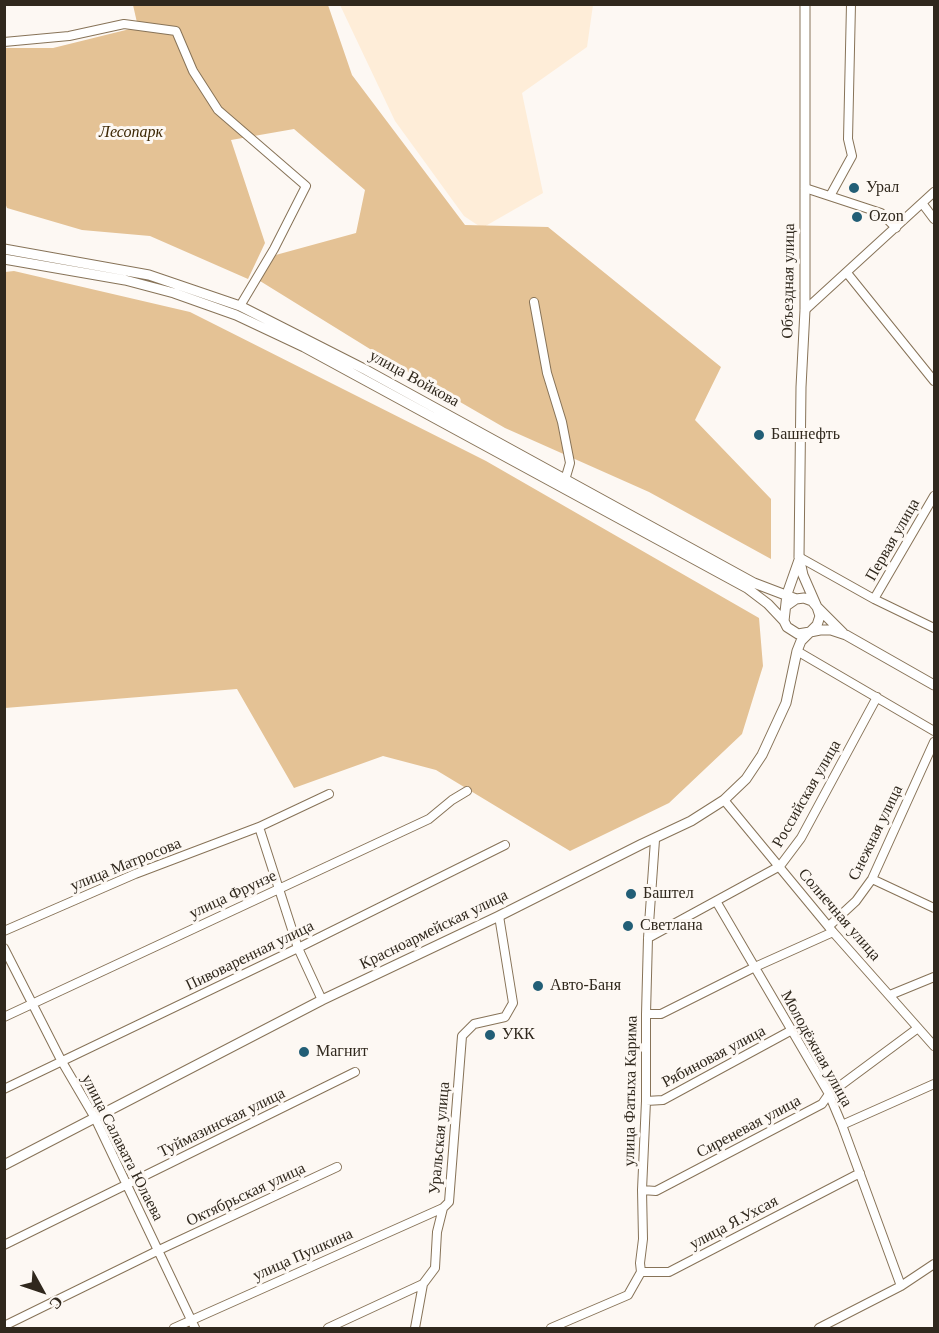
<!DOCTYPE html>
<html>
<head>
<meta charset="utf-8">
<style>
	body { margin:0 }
	#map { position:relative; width:939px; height:1333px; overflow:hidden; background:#fdf8f3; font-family:"Times New Roman",serif }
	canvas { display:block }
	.frame { position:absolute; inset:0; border:6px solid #30281d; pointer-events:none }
	.north { position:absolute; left:12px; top:1261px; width:60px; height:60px; -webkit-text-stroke:4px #fdf8f3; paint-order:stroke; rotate:130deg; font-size:16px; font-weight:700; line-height:24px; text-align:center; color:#30281d }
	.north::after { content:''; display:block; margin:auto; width:21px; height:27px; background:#30281d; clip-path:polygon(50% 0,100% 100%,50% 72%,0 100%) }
</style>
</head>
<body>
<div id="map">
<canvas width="939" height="1333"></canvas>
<div class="frame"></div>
<div class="north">С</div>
</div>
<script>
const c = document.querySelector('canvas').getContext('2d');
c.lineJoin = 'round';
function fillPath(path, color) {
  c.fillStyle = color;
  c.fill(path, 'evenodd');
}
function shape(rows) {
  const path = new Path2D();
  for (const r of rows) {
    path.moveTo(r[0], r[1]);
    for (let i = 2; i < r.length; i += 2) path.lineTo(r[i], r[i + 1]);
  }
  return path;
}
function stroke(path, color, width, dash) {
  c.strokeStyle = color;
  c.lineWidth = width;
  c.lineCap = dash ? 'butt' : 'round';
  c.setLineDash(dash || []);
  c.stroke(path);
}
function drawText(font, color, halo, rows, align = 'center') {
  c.font = font + ' "Times New Roman",serif';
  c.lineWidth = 6;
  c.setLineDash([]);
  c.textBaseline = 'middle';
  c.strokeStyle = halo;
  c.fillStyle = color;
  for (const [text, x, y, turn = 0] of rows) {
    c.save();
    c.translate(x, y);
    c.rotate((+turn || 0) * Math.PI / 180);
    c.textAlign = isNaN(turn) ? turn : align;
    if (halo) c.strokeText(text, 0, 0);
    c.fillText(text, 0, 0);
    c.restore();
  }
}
fillPath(shape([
	[340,5,593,5,587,47,522,93,543,193,482,228,464,216,395,121]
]), '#feedd8');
fillPath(shape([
	[133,5,328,5,352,75,465,225,548,227,721,367,695,420,771,499,771,559,649,492,505,428,391,362,260,281,272,256,356,233,365,190,294,129,231,140,265,243,248,279,150,236,82,230,7,208,5,203,5,48,53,48,138,27],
	[14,271,190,312,486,461,759,618,763,666,742,734,669,803,570,851,436,770,383,756,294,788,237,689,5,708,5,272]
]), '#e4c295');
const minor = shape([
	[4,42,69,36,124,24,176,31,193,71,218,110,306,186,274,249,240,306],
	[805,188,881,213,896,228],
	[830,196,852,156,848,139,851,4],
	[922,203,934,219],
	[847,273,934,381],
	[534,302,547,373,562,422,570,463,565,480],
	[805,310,934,192],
	[799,557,874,599,934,628],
	[874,599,934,496],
	[797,651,934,731],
	[724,800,833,932,934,1046],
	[259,827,298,948,322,1000],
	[872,879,934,908],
	[716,901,829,1094,842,1125,901,1286],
	[829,926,856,901,872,879,934,742],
	[4,931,135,874,259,827,329,794],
	[648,938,780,866,801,838,877,697],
	[4,948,61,1060,95,1118,195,1328],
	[890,995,934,977],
	[646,1014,661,1014,755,967,833,932],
	[4,1017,429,819,452,800,467,791],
	[4,1089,298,948,505,845],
	[646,1101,663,1100,792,1030],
	[842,1125,934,1084],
	[642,1190,656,1191,822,1104,829,1094,918,1028],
	[4,1245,355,1072],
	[641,1272,640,1263,643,1239,642,1190,646,1101,646,1014,648,938,655,840],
	[4,1326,159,1250,337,1167],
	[174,1328,443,1208],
	[328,1328,423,1284,435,1268,437,1232,443,1208,449,1202,462,1036,474,1024,505,1017,513,1003,499,916],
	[415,1328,423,1284],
	[551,1328,628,1295,641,1272,669,1272,860,1173],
	[819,1328,901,1286,934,1264]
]);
const major = shape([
	[805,4,805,310,801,387,799,557,803,575,817,607,843,633],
	[4,249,149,275,240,306,366,370,754,583,796,599],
	[4,259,125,280,174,293,236,315,304,347,747,588,768,604,784,621],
	[786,606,796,599,804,598,812,601,817,607,820,616,817,625,810,632,798,634,787,627,784,621,787,594,799,560],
	[4,1165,322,1000,499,916,642,844,691,821,724,800,746,779,762,755,786,703,797,651,801,641,810,632,820,630,831,630,846,635,934,685]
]);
stroke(minor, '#877358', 10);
stroke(major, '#877358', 11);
stroke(minor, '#fff', 8);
stroke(major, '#fff', 9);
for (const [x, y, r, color] of [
	[854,188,6,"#225e76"],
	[857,217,6,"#225e76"],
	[759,435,6,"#225e76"],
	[631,894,6,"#225e76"],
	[628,926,6,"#225e76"],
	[538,986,6,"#225e76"],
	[490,1035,6,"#225e76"],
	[304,1052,6,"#225e76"]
]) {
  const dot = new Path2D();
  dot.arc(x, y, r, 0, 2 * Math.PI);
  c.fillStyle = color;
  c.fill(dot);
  stroke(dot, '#fdf8f3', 2);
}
drawText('italic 16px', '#3c2704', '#fdf8f3', [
	["Лесопарк",131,133]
]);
drawText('16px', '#30281d', '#fdf8f3', [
	["Урал",866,188],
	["Ozon",869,217],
	["Башнефть",771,435],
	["Баштел",643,894],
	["Светлана",640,926],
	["Авто-Баня",550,986],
	["УКК",502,1035],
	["Магнит",316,1052]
], 'left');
drawText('16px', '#30281d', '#fdf8f3', [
	["Объездная улица",789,281,-89],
	["улица Войкова",414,379,29],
	["Первая улица",893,540,-60],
	["Российская улица",807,794,-60],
	["Снежная улица",876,833,-64],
	["улица Матросова",126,865,-22],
	["улица Фрунзе",233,895,-25],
	["Солнечная улица",839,915,49],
	["Красноармейская улица",434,930,-26],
	["Пивоваренная улица",250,956,-26],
	["Молодёжная улица",816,1049,61],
	["Рябиновая улица",714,1057,-28],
	["улица Фатыха Карима",631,1091,-89],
	["Туймазинская улица",222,1123,-26],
	["Сиреневая улица",749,1127,-28],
	["Уральская улица",440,1138,-85],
	["улица Салавата Юлаева",122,1148,63],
	["Октябрьская улица",246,1195,-25],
	["улица Я.Ухсая",734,1223,-28],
	["улица Пушкина",303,1255,-24]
]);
</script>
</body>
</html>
